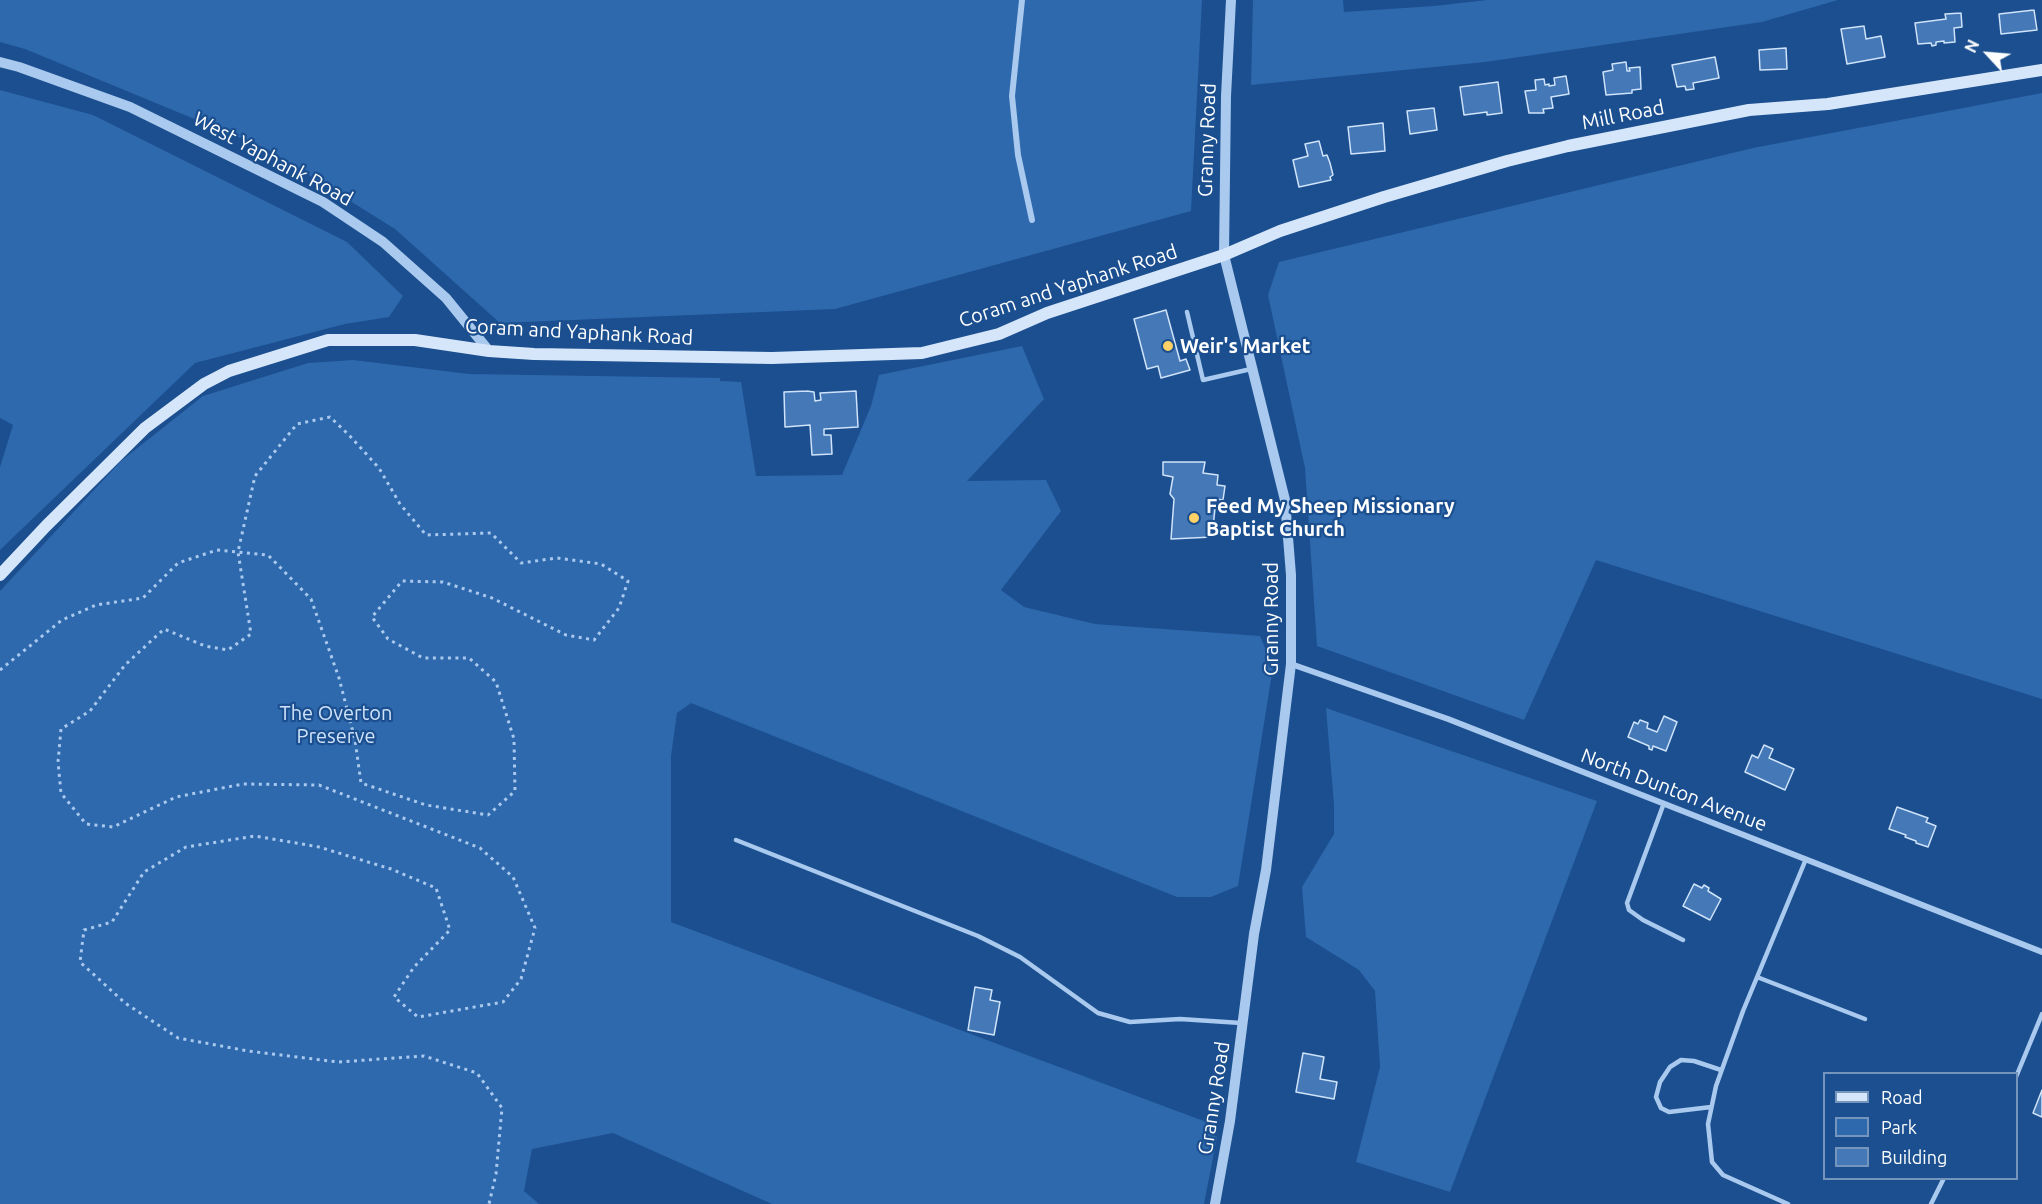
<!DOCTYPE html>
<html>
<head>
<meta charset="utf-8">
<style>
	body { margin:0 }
	#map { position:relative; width:2042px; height:1204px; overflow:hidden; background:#1b4f8f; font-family:Ubuntu,sans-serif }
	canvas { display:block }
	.legend { position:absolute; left:1823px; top:1072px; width:195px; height:108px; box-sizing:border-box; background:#1b4f8f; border:2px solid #7695bc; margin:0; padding:8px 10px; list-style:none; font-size:18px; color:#fff }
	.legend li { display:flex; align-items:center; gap:12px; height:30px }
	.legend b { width:30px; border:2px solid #7695bc }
	.north { position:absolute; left:1958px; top:24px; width:60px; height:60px; -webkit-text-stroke:4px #1b4f8f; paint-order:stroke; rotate:296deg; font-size:16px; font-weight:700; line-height:24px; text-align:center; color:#fff }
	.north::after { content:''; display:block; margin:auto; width:21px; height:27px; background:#fff; clip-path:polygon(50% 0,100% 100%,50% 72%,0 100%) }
</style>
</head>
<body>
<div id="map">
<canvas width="2042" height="1204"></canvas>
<ul class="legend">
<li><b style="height:8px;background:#d6e6fa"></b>Road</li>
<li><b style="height:16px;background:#2e69ad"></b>Park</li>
<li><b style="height:16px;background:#4478b7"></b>Building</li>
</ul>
<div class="north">N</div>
</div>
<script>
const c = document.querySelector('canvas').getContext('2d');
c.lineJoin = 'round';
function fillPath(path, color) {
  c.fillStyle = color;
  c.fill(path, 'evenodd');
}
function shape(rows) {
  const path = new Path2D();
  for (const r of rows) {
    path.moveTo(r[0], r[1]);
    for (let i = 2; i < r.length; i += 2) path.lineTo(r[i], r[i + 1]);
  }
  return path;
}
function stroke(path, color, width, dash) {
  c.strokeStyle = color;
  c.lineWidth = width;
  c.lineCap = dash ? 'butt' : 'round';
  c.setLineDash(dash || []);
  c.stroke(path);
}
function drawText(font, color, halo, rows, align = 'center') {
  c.font = font + ' Ubuntu,sans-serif';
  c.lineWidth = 4.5;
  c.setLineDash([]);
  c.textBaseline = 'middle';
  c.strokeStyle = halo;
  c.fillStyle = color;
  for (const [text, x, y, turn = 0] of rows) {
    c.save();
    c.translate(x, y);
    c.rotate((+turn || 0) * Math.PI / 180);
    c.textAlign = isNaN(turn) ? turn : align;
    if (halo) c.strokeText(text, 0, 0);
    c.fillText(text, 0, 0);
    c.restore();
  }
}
fillPath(shape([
	[0,0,1202,0,1191,211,835,309,500,323,395,229,267,149,25,49,0,42],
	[1253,0,1343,0,1344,12,1434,6,1487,0,1838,0,1762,22,1485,62,1251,85],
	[0,90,93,115,347,242,403,296,389,317,345,324,195,363,0,550,0,467,13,425,0,418],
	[2042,93,2042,699,1596,560,1524,720,1317,646,1305,468,1268,295,1279,262,1753,148],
	[1022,346,1044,399,967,481,1046,480,1061,511,1001,590,1024,607,1095,624,1260,636,1273,667,1238,886,1211,897,1177,897,691,703,677,713,671,756,671,922,1209,1123,1207,1133,1217,1137,1204,1204,772,1204,613,1133,532,1149,524,1191,539,1204,0,1204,0,591,121,461,203,396,308,363,353,360,469,374,720,378,720,381,741,382,756,476,842,475,871,406,879,375],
	[1326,708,1597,801,1450,1192,1356,1162,1380,1067,1375,991,1359,970,1306,937,1302,887,1334,834,1334,805]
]), '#2e69ad');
const building = shape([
	[2034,10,2037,30,2001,34,1999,14,2034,10],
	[1961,13,1962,27,1954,28,1955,42,1944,43,1944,41,1936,42,1936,45,1932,46,1931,43,1918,44,1915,23,1946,19,1945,14,1961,13],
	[1864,26,1866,39,1881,36,1885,57,1847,64,1841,29,1864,26],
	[1786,48,1787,69,1760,70,1759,50,1786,48],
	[1715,57,1719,78,1693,83,1694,89,1686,90,1685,86,1677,87,1672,65,1715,57],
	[1626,62,1627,71,1630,71,1629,68,1640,67,1641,89,1632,90,1632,93,1606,95,1603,72,1613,70,1612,64,1626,62],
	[1566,76,1569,94,1551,97,1553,108,1543,109,1544,113,1529,113,1525,91,1536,90,1535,80,1544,79,1545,85,1549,84,1549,86,1555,85,1554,78,1566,76],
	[1498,82,1502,113,1487,115,1487,112,1464,115,1460,87,1498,82],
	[1434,108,1437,130,1410,134,1407,111,1434,108],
	[1383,123,1385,151,1351,154,1348,127,1383,123],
	[1319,141,1323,156,1327,155,1330,163,1333,175,1330,177,1331,180,1299,187,1293,160,1308,156,1305,144,1319,141],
	[1166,310,1180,361,1186,359,1190,370,1161,378,1158,366,1147,369,1134,319,1166,310],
	[807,391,814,392,815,401,821,400,820,393,856,391,858,427,824,429,824,435,831,435,832,454,812,455,810,425,785,427,784,392,807,391],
	[1163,462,1205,462,1203,473,1218,475,1217,485,1225,486,1223,500,1216,499,1212,537,1171,539,1174,499,1170,494,1173,477,1163,475,1163,462],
	[1664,716,1677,722,1666,751,1653,746,1652,750,1649,749,1649,746,1628,737,1634,722,1638,724,1640,720,1648,723,1647,728,1657,732,1664,716],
	[1764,745,1773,749,1769,758,1794,769,1785,790,1745,772,1752,755,1758,758,1764,745],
	[1897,807,1928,818,1926,822,1936,826,1928,847,1916,843,1916,841,1905,837,1906,835,1889,829,1897,807],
	[1694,884,1702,888,1704,885,1709,888,1708,891,1721,899,1710,920,1683,906,1694,884],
	[975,987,992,990,990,1000,1000,1002,994,1035,968,1030,975,987],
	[1303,1053,1324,1057,1320,1079,1337,1082,1334,1099,1296,1092,1303,1053],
	[2042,1090,2042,1117,2033,1113,2042,1090]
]);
fillPath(building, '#4478b7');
stroke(building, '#cfe3fa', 1.5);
stroke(shape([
	[0,670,62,620,96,605,143,598,178,563,217,550,238,552,268,555,311,599,339,678,355,740,361,783,426,805,488,815,515,791,514,739,496,682,469,658,423,658,388,639,372,617,402,581,443,582,492,598,566,635,594,640,619,608,628,581,601,564,557,558,521,563,491,533,426,535,400,504,379,468,349,435,330,417,297,424,255,476,238,552,251,634,228,650,205,646,164,629,125,665,90,711,61,729,58,762,61,793,86,824,113,827,176,797,243,784,319,785,480,848,513,877,535,928,521,979,503,1002,418,1017,394,997,414,967,450,930,436,888,391,869,319,847,255,836,186,847,144,872,112,922,84,930,80,962,125,1003,178,1038,248,1051,338,1062,424,1056,477,1073,502,1108,496,1174,489,1204]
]), '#a9c9ee', 3, [3, 4.5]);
stroke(shape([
	[1187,312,1203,380,1251,369],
	[1664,803,1627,903,1629,910,1643,920,1683,940],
	[736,840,978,936,1020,957,1098,1013,1130,1022,1180,1019,1241,1023],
	[1757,977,1865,1019],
	[2016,1077,2042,1014],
	[1711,1107,1669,1112,1661,1108,1656,1097,1660,1082,1670,1067,1681,1060,1694,1061,1721,1070],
	[1788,1204,1723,1175,1712,1162,1708,1124,1716,1086,1743,1011,1806,859],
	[1931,1204,1944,1178]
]), '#a9c9ee', 4.5);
stroke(shape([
	[1022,0,1012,96,1018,155,1032,220],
	[1291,664,1448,719,2042,952]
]), '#a9c9ee', 6);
stroke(shape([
	[0,62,19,67,130,107,323,202,383,242,446,298,489,351],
	[1215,1204,1230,1121,1254,934,1266,870,1291,664,1291,575,1285,500,1224,255,1226,96,1231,0]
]), '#a9c9ee', 10);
stroke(shape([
	[0,575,46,526,145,428,204,384,229,371,328,340,415,340,489,351,534,354,772,358,922,353,999,334,1047,313,1224,255,1280,231,1384,197,1507,161,1568,146,1749,110,1828,104,2042,70]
]), '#d6e6fa', 12);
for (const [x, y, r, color] of [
	[1168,346,6,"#ffd166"],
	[1194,518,6,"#ffd166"]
]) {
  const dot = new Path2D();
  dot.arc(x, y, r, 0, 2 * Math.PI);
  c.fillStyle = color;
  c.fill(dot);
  stroke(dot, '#1b4f8f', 2);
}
drawText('20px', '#fff', '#1b4f8f', [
	["Mill Road",1623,115,-11],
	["Granny Road",1207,140,-88],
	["West Yaphank Road",273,159,28],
	["Coram and Yaphank Road",1068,286,-18],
	["Coram and Yaphank Road",579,332,3],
	["Granny Road",1271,619,-90],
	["North Dunton Avenue",1674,790,21],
	["Granny Road",1214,1098,-81]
]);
drawText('bold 20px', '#fff', '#1b4f8f', [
	["Weir's Market",1180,346],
	["Feed My Sheep Missionary",1206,506],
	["Baptist Church",1206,529]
], 'left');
drawText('20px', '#cfe3fa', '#1b4f8f', [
	["The Overton",336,713],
	["Preserve",336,736]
]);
</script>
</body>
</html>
